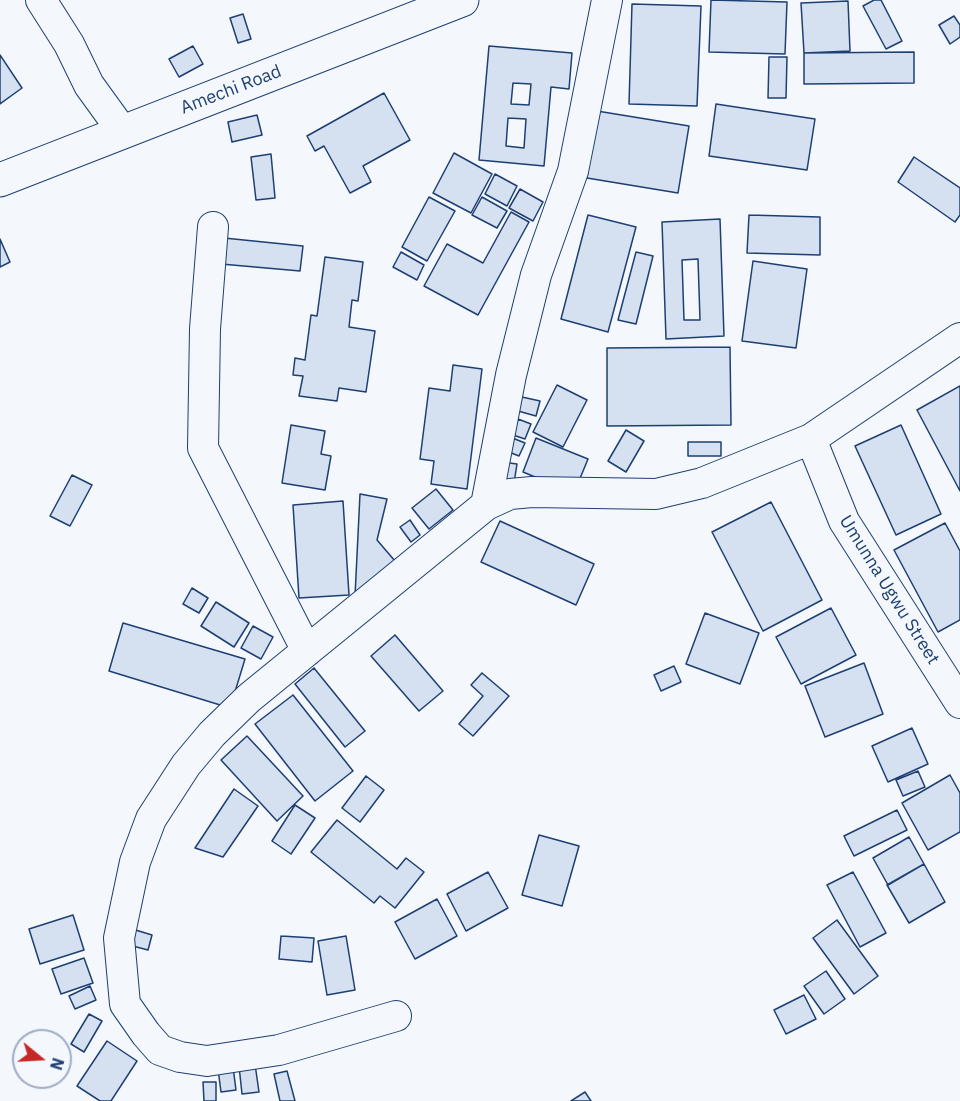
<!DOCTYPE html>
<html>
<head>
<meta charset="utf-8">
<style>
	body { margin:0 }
	#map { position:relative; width:960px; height:1101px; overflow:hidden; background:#f4f7fb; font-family:"IBM Plex Sans",sans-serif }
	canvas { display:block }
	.north { position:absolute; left:12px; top:1029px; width:60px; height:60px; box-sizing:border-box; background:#f4f7fb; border:2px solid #9eadc5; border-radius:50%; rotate:108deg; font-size:16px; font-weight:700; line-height:24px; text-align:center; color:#1d3f73 }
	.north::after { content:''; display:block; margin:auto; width:21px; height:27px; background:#c62828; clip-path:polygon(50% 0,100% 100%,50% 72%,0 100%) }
</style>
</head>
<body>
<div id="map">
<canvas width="960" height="1101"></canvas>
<div class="north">N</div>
</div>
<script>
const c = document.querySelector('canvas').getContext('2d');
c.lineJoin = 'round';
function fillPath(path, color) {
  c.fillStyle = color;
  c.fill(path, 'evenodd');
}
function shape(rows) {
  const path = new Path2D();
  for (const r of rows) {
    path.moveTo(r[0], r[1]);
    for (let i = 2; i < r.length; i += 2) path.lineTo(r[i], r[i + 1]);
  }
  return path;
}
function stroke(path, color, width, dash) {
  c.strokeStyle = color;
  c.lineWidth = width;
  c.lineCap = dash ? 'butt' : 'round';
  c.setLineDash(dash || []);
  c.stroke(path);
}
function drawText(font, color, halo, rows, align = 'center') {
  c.font = font + ' "IBM Plex Sans",sans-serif';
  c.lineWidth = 4.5;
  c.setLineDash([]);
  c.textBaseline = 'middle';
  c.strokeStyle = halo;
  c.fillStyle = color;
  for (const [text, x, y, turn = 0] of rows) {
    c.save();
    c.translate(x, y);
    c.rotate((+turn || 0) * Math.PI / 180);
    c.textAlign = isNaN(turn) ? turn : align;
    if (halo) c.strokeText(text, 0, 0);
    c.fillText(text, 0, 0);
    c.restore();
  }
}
const building = shape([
	[711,0,787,2,785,54,709,52,711,0],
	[874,0,881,0,902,41,886,49,863,6,874,0],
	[848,1,850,51,804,53,801,3,848,1],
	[632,4,701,6,697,106,629,104,632,4],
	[243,14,251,39,238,43,230,18,243,14],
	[954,16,960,25,960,37,950,44,939,25,954,16],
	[193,46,203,64,179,77,169,59,193,46],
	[489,46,572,53,569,89,551,87,544,166,479,160,489,46],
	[513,83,531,84,529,105,511,104,513,83],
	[508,118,526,119,524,148,506,146,508,118],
	[914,52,914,83,804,84,804,53,914,52],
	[0,55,22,88,0,104,0,55],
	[769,57,787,57,786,98,768,98,769,57],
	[384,93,410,140,363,166,371,182,350,193,324,146,315,151,307,136,384,93],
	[716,104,815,119,807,170,709,156,716,104],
	[597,111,689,126,678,193,587,178,597,111],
	[257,115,262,135,232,142,228,122,257,115],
	[454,153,492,174,471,213,433,193,454,153],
	[271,154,275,198,256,200,251,157,271,154],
	[914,157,960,188,960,215,955,222,898,182,914,157],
	[495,174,517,186,507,206,485,194,495,174],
	[520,189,543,202,533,221,509,208,520,189],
	[429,197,455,211,427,261,402,247,429,197],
	[482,197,507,211,497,228,472,215,482,197],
	[511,212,529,222,478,315,424,286,447,244,483,263,511,212],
	[588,215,636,227,608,332,561,319,588,215],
	[749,215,820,217,820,255,747,253,749,215],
	[720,219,724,336,666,339,662,222,720,219],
	[698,259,700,320,684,320,682,260,698,259],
	[224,238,303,246,300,271,221,264,224,238],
	[0,239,10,262,0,267,0,239],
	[401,252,424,265,417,280,393,267,401,252],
	[636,252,653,256,636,324,618,320,636,252],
	[325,257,363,262,358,301,352,300,349,327,375,331,366,392,339,388,337,401,299,396,303,376,293,375,295,358,305,360,311,315,317,316,325,257],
	[753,261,807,269,796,348,742,341,753,261],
	[730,347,731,425,607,426,607,348,730,347],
	[453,365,482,369,467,489,431,484,434,461,420,459,429,388,450,391,453,365],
	[557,385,587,400,563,447,533,432,557,385],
	[960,386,960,491,917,410,960,386],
	[522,397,540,401,536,416,518,411,522,397],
	[518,419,531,424,525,439,513,435,518,419],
	[291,425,325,431,321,454,331,456,325,490,282,483,291,425],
	[901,425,941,514,896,535,855,446,901,425],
	[626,430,644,441,626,472,608,461,626,430],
	[510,437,525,443,519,456,504,450,510,437],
	[536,438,588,459,574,493,523,472,536,438],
	[688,442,721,442,721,456,688,456,688,442],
	[502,462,517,464,514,483,500,481,502,462],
	[72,475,92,485,70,526,50,516,72,475],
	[436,489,453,510,429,529,412,508,436,489],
	[360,494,387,499,377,540,395,561,355,596,360,494],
	[343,501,349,595,299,598,293,505,343,501],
	[771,502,822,600,763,631,712,532,771,502],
	[410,520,420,535,411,542,400,527,410,520],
	[500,521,594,564,576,605,481,562,500,521],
	[945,523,960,551,960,620,938,632,894,550,945,523],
	[192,588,208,598,199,613,183,604,192,588],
	[216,602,249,623,234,647,201,626,216,602],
	[831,608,856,655,801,684,776,637,831,608],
	[705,613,759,633,740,684,686,664,705,613],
	[123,623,245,659,230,708,109,671,123,623],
	[253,626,273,637,261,659,241,648,253,626],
	[395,635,443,691,419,711,371,656,395,635],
	[864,663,883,714,825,737,805,686,864,663],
	[674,666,681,682,661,691,654,675,674,666],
	[314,668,365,731,345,747,295,684,314,668],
	[482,673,509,696,473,736,459,724,483,696,471,685,482,673],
	[293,695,353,771,315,801,255,724,293,695],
	[912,728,928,764,888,782,872,746,912,728],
	[247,736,303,796,277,821,221,760,247,736],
	[918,771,925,787,903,796,896,780,918,771],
	[950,775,960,793,960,832,928,850,902,803,950,775],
	[366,776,384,790,360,822,342,808,366,776],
	[234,789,258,806,223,857,195,848,234,789],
	[295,805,315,818,291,854,272,841,295,805],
	[897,810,907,830,854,856,844,836,897,810],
	[337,820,397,869,406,858,424,872,395,908,380,896,374,903,311,852,337,820],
	[539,835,579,846,562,906,522,895,539,835],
	[909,837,924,864,888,885,873,858,909,837],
	[924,864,945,902,909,923,887,885,924,864],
	[488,872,508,908,466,931,447,894,488,872],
	[853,872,886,933,860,947,827,885,853,872],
	[437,899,457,936,415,959,395,922,437,899],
	[73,915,84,950,40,964,29,929,73,915],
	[837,920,878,976,854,994,813,938,837,920],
	[129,928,152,935,148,950,125,944,129,928],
	[281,936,314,938,312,962,279,959,281,936],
	[346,936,355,990,327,995,318,941,346,936],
	[84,958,93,983,61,994,52,969,84,958],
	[826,971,845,999,824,1014,804,986,826,971],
	[90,986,96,1000,75,1009,69,996,90,986],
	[804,995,816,1019,786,1034,774,1010,804,995],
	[89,1014,102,1021,84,1052,71,1044,89,1014],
	[107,1041,137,1061,111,1101,100,1101,77,1086,107,1041],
	[255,1064,259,1092,242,1094,239,1066,255,1064],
	[233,1067,236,1090,221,1092,218,1069,233,1067],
	[287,1071,295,1101,280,1101,274,1074,287,1071],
	[203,1082,216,1082,216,1101,204,1101,203,1082],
	[585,1092,591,1101,571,1101,585,1092]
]);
fillPath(building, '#d5e0f0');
stroke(building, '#1d3f73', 1.5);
const minor = shape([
	[41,0,69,44,89,85,123,132],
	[213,227,205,329,203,448,307,651],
	[811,439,844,521,960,703],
	[486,505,511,375,536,275,573,171,607,0],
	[396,1016,279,1050,207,1061,180,1057,160,1050,146,1034,125,1004,119,938,135,862,151,819,186,765,212,734,249,698,486,505,510,494,532,492,656,494,702,483,811,439,960,338]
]);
const major = shape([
	[0,180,462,0]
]);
stroke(minor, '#1d3f73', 32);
stroke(major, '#1d3f73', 35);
stroke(minor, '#f4f7fb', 30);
stroke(major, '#f4f7fb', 33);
drawText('18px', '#1d3f73', '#f4f7fb', [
	["Amechi Road",231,90,-21],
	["Umunna Ugwu Street",889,590,58]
]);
</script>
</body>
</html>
